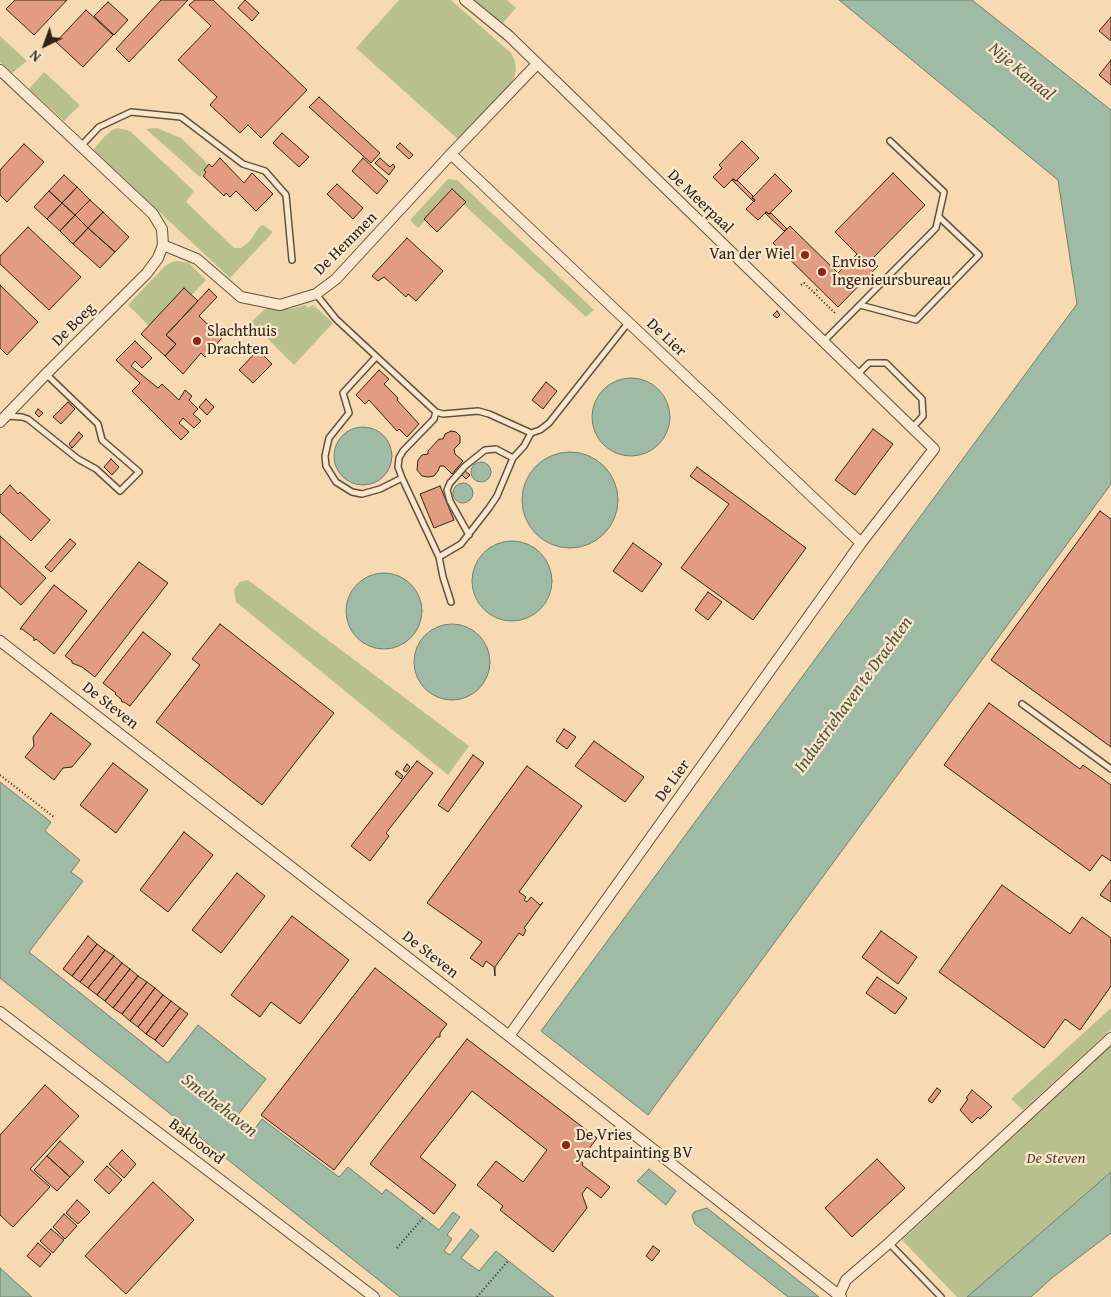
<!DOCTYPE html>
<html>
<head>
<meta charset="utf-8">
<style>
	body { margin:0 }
	#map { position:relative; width:1111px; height:1297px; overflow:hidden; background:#f7dab2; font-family:"Gentium Book Plus",serif }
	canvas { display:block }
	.north { position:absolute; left:20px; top:20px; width:50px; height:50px; -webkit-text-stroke:4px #fae7cd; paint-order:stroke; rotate:222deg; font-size:14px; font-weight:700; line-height:20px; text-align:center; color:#302416 }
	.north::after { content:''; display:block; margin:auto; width:18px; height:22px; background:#302416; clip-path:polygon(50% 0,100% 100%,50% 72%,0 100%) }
</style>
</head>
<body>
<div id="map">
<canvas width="1111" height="1297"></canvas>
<div class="north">N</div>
</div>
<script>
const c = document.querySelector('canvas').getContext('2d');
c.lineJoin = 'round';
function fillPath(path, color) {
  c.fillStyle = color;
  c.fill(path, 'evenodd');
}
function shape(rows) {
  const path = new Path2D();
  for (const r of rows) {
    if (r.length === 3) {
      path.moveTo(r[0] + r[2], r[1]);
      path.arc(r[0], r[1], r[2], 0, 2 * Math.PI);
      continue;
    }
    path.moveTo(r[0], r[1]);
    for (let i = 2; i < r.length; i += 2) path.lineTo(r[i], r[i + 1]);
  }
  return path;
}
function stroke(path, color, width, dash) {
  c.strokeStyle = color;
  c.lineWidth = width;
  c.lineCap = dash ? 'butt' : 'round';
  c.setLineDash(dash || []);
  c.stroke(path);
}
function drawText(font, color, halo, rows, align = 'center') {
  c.font = font + ' "Gentium Book Plus",serif';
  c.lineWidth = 4.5;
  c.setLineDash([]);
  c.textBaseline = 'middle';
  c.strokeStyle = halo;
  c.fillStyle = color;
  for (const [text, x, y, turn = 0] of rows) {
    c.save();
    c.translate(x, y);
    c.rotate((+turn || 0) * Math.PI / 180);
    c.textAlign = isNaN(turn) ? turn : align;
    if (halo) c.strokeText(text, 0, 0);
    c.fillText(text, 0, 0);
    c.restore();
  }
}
fillPath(shape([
	[399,0,451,0,511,53,515,61,516,70,512,85,460,141,356,48],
	[472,0,507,0,516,8,501,25],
	[0,36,27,61,12,73,0,62],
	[44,72,80,105,64,121,29,89],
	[118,128,130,131,194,191,186,202,234,248,241,248,250,241,259,227,263,225,273,232,230,278,93,150,105,136,112,130],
	[157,128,181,138,210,166,200,177,146,129],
	[448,179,457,180,594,310,586,317,463,204,446,198,418,228,410,220],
	[177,261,189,263,206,280,156,333,128,305,165,266,172,262],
	[306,305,307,308,313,305,318,309,333,323,294,365,251,322,265,309,291,309],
	[248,580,469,746,448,775,236,602,234,590,240,582],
	[1111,1008,1111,1029,1023,1110,1011,1099],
	[1111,1046,1111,1172,967,1297,957,1297,902,1240]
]), '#b9c08f');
const water = shape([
	[839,0,972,0,1111,110,1111,484,648,1115,541,1031,1077,304,1058,180,839,0],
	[631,417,39],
	[363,456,29],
	[570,500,48],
	[481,472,10],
	[463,493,10],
	[512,581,40],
	[384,611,38],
	[452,662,38],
	[0,782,51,822,45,831,80,860,71,872,83,881,29,952,168,1063,198,1025,266,1079,237,1116,253,1131,262,1119,339,1177,348,1167,382,1194,386,1189,439,1230,453,1212,460,1217,447,1235,452,1239,444,1251,450,1255,471,1229,479,1236,461,1258,479,1271,496,1251,554,1297,400,1297,0,978,0,782],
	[649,1169,676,1191,666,1205,637,1181,649,1169],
	[1111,1172,1111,1233,1053,1277,1031,1297,967,1297,1111,1172],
	[707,1208,819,1297,788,1297,695,1224,692,1216,694,1212,707,1208],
	[0,1268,32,1297,0,1297,0,1268]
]);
fillPath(water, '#9fbba6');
stroke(water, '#737f6c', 1);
const building = shape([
	[15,0,67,0,34,35,6,9,15,0],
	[161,0,188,0,129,62,116,49,161,0],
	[195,0,213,0,307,90,261,138,248,125,240,133,210,105,217,97,178,60,211,26,189,5,195,0],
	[245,0,259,13,252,21,238,8,245,0],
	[108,2,128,20,114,35,94,16,108,2],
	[86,10,113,35,83,67,56,42,86,10],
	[1111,17,1111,41,1099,31,1111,17],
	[1111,60,1111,85,1099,75,1111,60],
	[319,97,380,153,371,163,309,107,319,97],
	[282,133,309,157,299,167,273,143,282,133],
	[742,141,759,158,736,181,733,179,724,188,713,177,722,168,719,165,742,141],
	[400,143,413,155,409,159,396,147,400,143],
	[24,144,44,162,7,202,0,195,0,170,24,144],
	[220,158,244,183,252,173,273,194,256,211,236,191,230,197,226,193,224,196,203,176,206,172,204,170,209,164,212,167,220,158],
	[363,158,388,181,377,194,352,171,363,158],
	[380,158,390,167,393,164,395,167,389,175,375,163,380,158],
	[893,173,925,205,871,260,878,266,838,307,773,243,790,226,838,273,857,254,835,232,893,173],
	[775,174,792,191,769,214,766,212,758,220,746,209,755,200,752,198,775,174],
	[64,175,77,187,62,203,49,191,64,175],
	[733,179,736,181,737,180,753,196,752,198,755,200,754,202,732,180,733,179],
	[337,184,363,208,353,219,327,194,337,184],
	[77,187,90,200,75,215,62,203,77,187],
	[452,189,466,202,437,232,424,219,452,189],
	[49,191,62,203,47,219,34,207,49,191],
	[90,200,103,212,88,228,75,215,90,200],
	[62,203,75,215,60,231,47,219,62,203],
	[103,212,129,237,115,252,88,228,103,212],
	[766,212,769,214,771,213,787,229,784,231,765,213,766,212],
	[75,215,88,228,73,244,60,231,75,215],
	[28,227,81,277,49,310,0,264,0,256,28,227],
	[88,228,115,252,100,268,73,244,88,228],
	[407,238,443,271,416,301,408,294,406,297,384,277,378,281,372,276,407,238],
	[0,285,38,322,7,355,0,348,0,285],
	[184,288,198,301,166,335,176,344,165,356,141,334,184,288],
	[209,289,217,297,199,316,222,338,205,357,201,353,183,374,165,356,176,344,166,335,209,289],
	[777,311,780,315,777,318,773,315,777,311],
	[135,341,152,358,142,368,135,361,131,366,158,388,162,384,179,400,185,390,192,396,189,400,198,409,193,414,201,421,194,428,183,418,179,423,189,432,181,440,132,391,140,383,116,360,135,341],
	[258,350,272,364,253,383,239,370,258,350],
	[379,370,389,379,384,384,398,398,397,400,419,424,407,437,399,429,397,431,369,400,365,404,356,395,379,370],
	[546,382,557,391,543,409,532,400,546,382],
	[206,399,214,407,207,415,199,407,206,399],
	[68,402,75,409,61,424,53,417,68,402],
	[38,409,43,413,39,417,35,413,38,409],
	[873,429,893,444,855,495,835,480,873,429],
	[451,431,456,432,460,436,460,443,454,449,455,454,463,461,452,474,444,466,440,466,438,471,434,476,428,477,422,476,417,470,418,460,422,455,428,454,428,451,439,439,443,439,445,434,451,431],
	[79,432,83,436,72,448,69,444,79,432],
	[111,459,119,467,112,475,104,467,111,459],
	[697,467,806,548,753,620,681,568,729,504,690,476,697,467],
	[464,470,470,475,466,479,461,474,464,470],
	[10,485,18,494,20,492,50,520,31,541,0,512,0,494,1,495,10,485],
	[440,486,454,520,434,528,420,494,440,486],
	[1100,511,1111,519,1111,747,991,660,1100,511],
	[0,536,46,578,21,605,0,586,0,536],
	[70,539,76,544,51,572,45,567,70,539],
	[633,543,662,564,642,592,613,571,633,543],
	[139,562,168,583,95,677,82,667,72,663,72,661,65,656,139,562],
	[54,585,87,611,54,654,36,639,34,641,34,638,22,629,20,629,54,585],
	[708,592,722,602,708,620,695,610,708,592],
	[220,624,334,713,262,805,156,722,200,665,192,659,220,624],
	[143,632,171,654,130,706,124,702,122,702,121,699,115,694,116,693,103,683,143,632],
	[989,703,1080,769,1083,765,1111,785,1111,861,1102,855,1090,871,944,765,989,703],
	[51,713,91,744,72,767,63,768,54,780,25,757,34,746,33,737,51,713],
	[564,729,576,737,567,749,556,741,564,729],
	[594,741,644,777,625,802,575,766,594,741],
	[473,755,484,763,448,812,438,805,473,755],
	[417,761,433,773,386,833,389,836,370,861,351,846,417,761],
	[113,763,148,790,116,833,80,805,113,763],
	[407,764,410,767,406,772,403,770,407,764],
	[527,766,582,806,519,892,526,897,524,900,527,902,531,897,540,905,543,902,524,928,526,930,523,936,519,933,495,967,495,976,494,967,486,961,483,967,470,958,482,942,427,903,527,766],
	[397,771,403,776,401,779,395,774,397,771],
	[184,832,213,855,168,912,140,890,184,832],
	[237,873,265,896,221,953,192,930,237,873],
	[1111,880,1111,902,1100,895,1111,880],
	[1002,885,1070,934,1082,917,1111,938,1111,986,1080,1030,1065,1019,1044,1048,939,972,1002,885],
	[292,916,349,960,300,1024,271,1002,260,1017,231,995,292,916],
	[881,931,917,957,898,984,862,957,881,931],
	[88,936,97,944,72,976,63,969,88,936],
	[97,944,105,950,80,982,72,976,97,944],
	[105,950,114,956,88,988,80,982,105,950],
	[114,956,122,963,97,995,88,988,114,956],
	[122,963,130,969,105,1001,97,995,122,963],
	[375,968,447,1024,440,1033,440,1037,437,1037,334,1170,261,1115,375,968],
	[130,969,138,976,113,1008,105,1001,130,969],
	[138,976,147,982,122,1014,113,1008,138,976],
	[877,977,907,998,895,1014,866,993,877,977],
	[147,982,155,988,130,1021,122,1014,147,982],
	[155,988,163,995,138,1027,130,1021,155,988],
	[163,995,171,1001,146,1034,138,1027,163,995],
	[171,1001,180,1008,155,1040,146,1034,171,1001],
	[180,1008,188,1014,163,1047,155,1040,180,1008],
	[467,1039,597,1138,580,1161,583,1163,582,1165,610,1187,601,1198,587,1187,582,1194,587,1208,553,1252,500,1210,503,1206,477,1185,496,1161,523,1182,547,1150,472,1091,420,1157,456,1185,434,1214,370,1164,467,1039],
	[45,1085,79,1116,30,1169,50,1187,13,1227,0,1215,0,1135,45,1085],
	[937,1088,941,1091,932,1103,928,1100,937,1088],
	[972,1090,992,1107,980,1119,978,1117,972,1123,960,1110,968,1099,966,1098,972,1090],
	[60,1141,84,1162,70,1177,47,1156,60,1141],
	[122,1150,136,1164,124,1178,109,1164,122,1150],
	[47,1156,70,1177,57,1191,34,1170,47,1156],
	[877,1159,905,1188,852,1237,825,1208,877,1159],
	[107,1166,122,1180,109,1194,94,1180,107,1166],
	[153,1182,194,1220,126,1294,85,1256,153,1182],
	[77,1200,90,1212,78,1224,66,1213,77,1200],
	[64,1214,77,1226,65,1239,53,1227,64,1214],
	[51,1229,64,1240,53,1253,40,1241,51,1229],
	[38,1243,51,1254,40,1267,27,1256,38,1243],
	[653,1246,660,1251,652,1261,646,1256,653,1246]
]);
fillPath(building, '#e19c82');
stroke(building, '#302416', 1);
const service = shape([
	[81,146,99,127,131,112,181,117,243,164,265,171,286,195,292,260],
	[316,294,336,319,436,412,443,414,478,411,489,414,531,433,540,430,549,423,628,323],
	[860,305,916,320,979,255,939,217],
	[823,342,936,228,944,192,890,141],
	[376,357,343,393,349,413,329,438,325,456,326,466,336,482,352,492,362,494,380,489,402,478,398,467,399,458,403,451,434,419,436,412],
	[857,375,869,363,886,363,922,399,923,416,912,428],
	[6,416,22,417,28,419,78,459,96,469,120,491,139,472,102,440,98,424,46,374],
	[402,478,439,557,443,577,451,602],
	[469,535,450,501,447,490,450,483,465,466,485,450,496,449,513,458],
	[439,557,461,544,489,508,497,496,513,458,524,446,531,433],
	[1022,704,1111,769],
	[889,1243,941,1297]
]);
const minor = shape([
	[465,0,509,36,934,449,861,543,509,1036],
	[0,70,153,214,162,229,163,245,197,259,241,297,280,305,316,294,336,279,451,154,537,64],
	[451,154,861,543],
	[0,422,46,374,147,273,158,258,163,245],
	[0,641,509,1036,841,1297],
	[0,1012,374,1297],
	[839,1295,846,1280,889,1243,1111,1038]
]);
stroke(service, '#62523d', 8);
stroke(minor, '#62523d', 12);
stroke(shape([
	[801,285,804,283,836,314],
	[814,293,819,288],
	[0,775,54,817],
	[397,1248,423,1218],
	[477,1297,508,1261]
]), '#302416', 2, [1, 2.5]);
stroke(service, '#fae7cd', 5);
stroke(minor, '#fae7cd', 10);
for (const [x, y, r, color] of [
	[805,255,5,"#8f2418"],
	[822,272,5,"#8f2418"],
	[197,341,5,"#8f2418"],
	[566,1145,5,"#8f2418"]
]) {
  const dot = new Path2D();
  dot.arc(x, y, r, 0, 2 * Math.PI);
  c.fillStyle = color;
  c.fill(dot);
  stroke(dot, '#fae7cd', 2);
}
drawText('16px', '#302416', '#fae7cd', [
	["De Meerpaal",700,202,44],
	["De Hemmen",346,244,-45],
	["De Boeg",74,325,-45],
	["De Lier",666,338,43],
	["De Steven",110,706,38],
	["De Lier",673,781,-54],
	["De Steven",430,955,38],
	["Bakboord",196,1142,37]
]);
drawText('16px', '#302416', '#fae7cd', [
	["Van der Wiel",795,255,"right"],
	["Enviso",832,263],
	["Ingenieursbureau",832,281],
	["Slachthuis",207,332],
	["Drachten",207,350],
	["De Vries",576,1136],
	["yachtpainting BV",576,1154]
], 'left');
drawText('italic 16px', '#524b34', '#fae7cd', [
	["De Steven",1056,1159]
]);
drawText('italic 18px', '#515141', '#fae7cd', [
	["Nije Kanaal",1021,72,40],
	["Industriehaven te Drachten",854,695,-54],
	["Smelnehaven",219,1106,38]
]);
</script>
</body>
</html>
